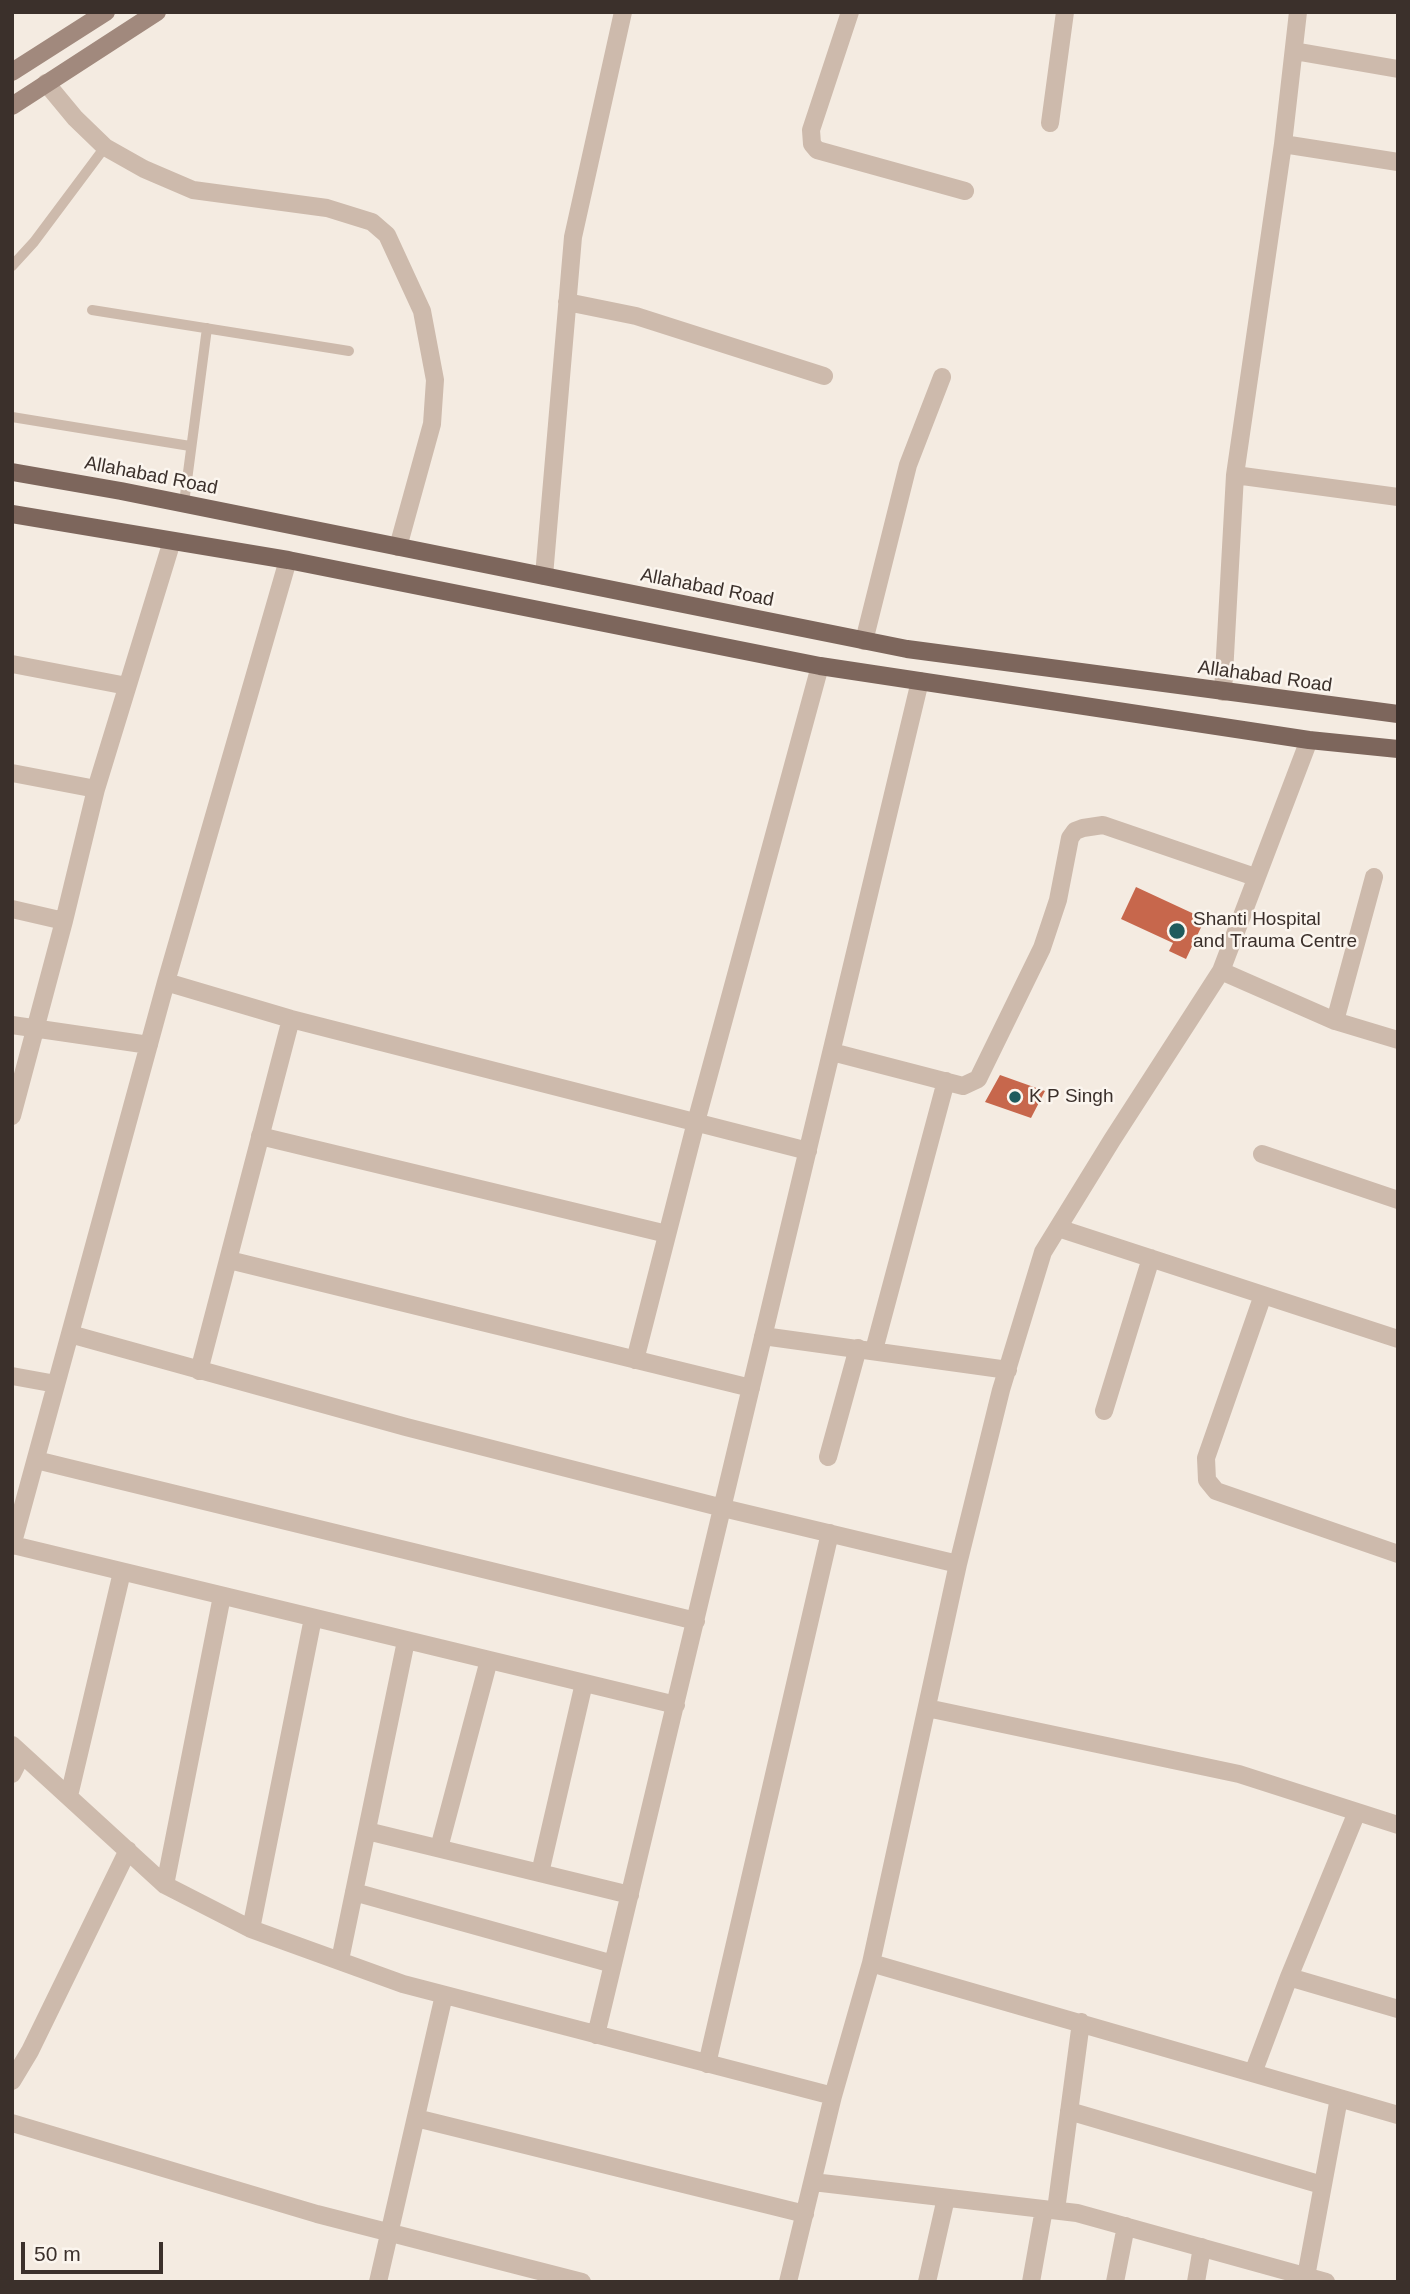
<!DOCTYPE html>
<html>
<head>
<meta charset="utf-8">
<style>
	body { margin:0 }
	#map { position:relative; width:1410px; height:2294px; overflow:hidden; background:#f4ebe1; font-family:Arial,sans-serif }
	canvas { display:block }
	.frame { position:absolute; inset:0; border:14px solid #3b302b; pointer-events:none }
	.scale { position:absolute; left:21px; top:2242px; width:142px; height:32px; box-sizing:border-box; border:4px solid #3b302b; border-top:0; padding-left:9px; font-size:21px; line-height:24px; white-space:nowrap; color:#3b302b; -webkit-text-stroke:5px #fbf5ee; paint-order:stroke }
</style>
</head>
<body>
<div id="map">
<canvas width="1410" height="2294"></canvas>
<div class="frame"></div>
<div class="scale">50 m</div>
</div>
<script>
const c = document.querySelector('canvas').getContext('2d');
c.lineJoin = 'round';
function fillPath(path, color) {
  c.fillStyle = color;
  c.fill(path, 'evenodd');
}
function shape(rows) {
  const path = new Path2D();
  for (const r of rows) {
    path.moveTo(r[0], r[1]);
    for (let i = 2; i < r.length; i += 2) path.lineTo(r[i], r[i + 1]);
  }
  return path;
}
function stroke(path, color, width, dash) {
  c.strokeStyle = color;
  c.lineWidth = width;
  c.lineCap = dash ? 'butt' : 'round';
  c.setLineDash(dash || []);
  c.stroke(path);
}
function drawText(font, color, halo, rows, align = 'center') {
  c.font = font + ' Arial,sans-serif';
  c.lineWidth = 5;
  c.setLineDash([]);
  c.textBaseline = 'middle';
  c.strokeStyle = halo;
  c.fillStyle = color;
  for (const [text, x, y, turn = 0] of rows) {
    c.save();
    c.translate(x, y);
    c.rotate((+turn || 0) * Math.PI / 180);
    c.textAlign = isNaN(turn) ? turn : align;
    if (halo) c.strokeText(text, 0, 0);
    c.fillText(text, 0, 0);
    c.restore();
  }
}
fillPath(shape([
	[1136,887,1205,919,1186,959,1169,951,1173,943,1121,919],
	[1000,1075,1045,1091,1031,1118,985,1102]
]), '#c7674c');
stroke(shape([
	[12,266,34,242,105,147],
	[92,310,349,351],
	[12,417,190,446],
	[184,503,207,328]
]), '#cdbaac', 10);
stroke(shape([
	[850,12,811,130,812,144,817,150,965,191],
	[1294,51,1398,69],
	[46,83,75,118,105,147,144,169,193,190,327,208,372,222,387,235,422,311,435,380,432,424,398,547],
	[1050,123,1065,12],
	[1283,144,1398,162],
	[567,302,636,316,824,376],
	[1235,475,1398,497],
	[544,576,573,237,623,12],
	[864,641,908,465,942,377],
	[12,664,127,686],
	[1223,692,1235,475,1283,144,1298,12],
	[12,773,96,789],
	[12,909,64,921],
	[1221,971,1335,1021,1398,1040],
	[166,982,291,1019,808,1151],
	[1335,1021,1374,877],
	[12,1025,149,1045],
	[832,1052,963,1086,978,1079,1042,948,1058,900,1070,838,1075,831,1083,828,1103,825,1255,877],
	[12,1116,64,921,96,789,172,541],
	[260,1136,667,1234],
	[1262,1154,1398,1200],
	[1058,1228,1398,1339],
	[229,1260,751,1388],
	[1263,1295,1206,1458,1207,1480,1216,1491,1398,1554],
	[70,1334,406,1427,723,1508,958,1564],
	[763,1336,1008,1370],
	[874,1350,946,1081],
	[635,1360,696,1122,820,666],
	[199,1371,291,1019],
	[12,1376,56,1384],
	[1104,1411,1151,1258],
	[828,1457,858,1348],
	[36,1460,696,1621],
	[13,1545,676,1705],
	[12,1546,166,982,288,560],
	[927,1708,1239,1774,1398,1825],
	[12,1745,165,1885,251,1929,403,1984,833,2096],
	[12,1774,22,1754],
	[69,1796,122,1572],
	[367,1831,630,1895],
	[439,1848,489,1660],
	[540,1873,584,1683],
	[165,1885,222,1596],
	[354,1892,613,1964],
	[251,1929,313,1618],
	[340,1960,406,1641],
	[871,1963,1398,2115],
	[1289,1977,1398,2009],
	[596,2035,920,681],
	[707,2064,830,1533],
	[1253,2073,1289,1977,1357,1812],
	[12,2081,30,2051,128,1850],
	[1069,2111,1322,2185],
	[416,2118,805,2214],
	[12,2123,317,2214,582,2282],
	[813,2182,1077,2213,1326,2282],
	[1056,2210,1081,2022],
	[378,2282,444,1995],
	[788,2282,833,2096,871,1963,958,1564,1001,1390,1043,1252,1112,1140,1221,971,1309,740],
	[927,2282,946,2198],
	[1031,2282,1044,2209],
	[1115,2282,1126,2226],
	[1196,2282,1202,2247],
	[1305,2282,1339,2098]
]), '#cdbaac', 18);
stroke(shape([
	[12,72,106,12],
	[12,106,157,12]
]), '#a1897d', 18);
stroke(shape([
	[12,472,121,491,907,649,1398,714],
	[12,514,288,560,820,666,1309,740,1398,749]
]), '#7d665c', 18);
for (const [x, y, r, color] of [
	[1177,931,9,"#1f5b5d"],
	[1015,1097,7,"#1f5b5d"]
]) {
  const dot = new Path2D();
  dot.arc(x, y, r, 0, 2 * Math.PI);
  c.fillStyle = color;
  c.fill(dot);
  stroke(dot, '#fbf5ee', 2.5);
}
drawText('19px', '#3b302b', '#fbf5ee', [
	["Allahabad Road",151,476,11],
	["Allahabad Road",707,588,11],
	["Allahabad Road",1265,677,8]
]);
drawText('19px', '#3b302b', '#fbf5ee', [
	["Shanti Hospital",1193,920],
	["and Trauma Centre",1193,942],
	["K P Singh",1029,1097]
], 'left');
</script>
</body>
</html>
